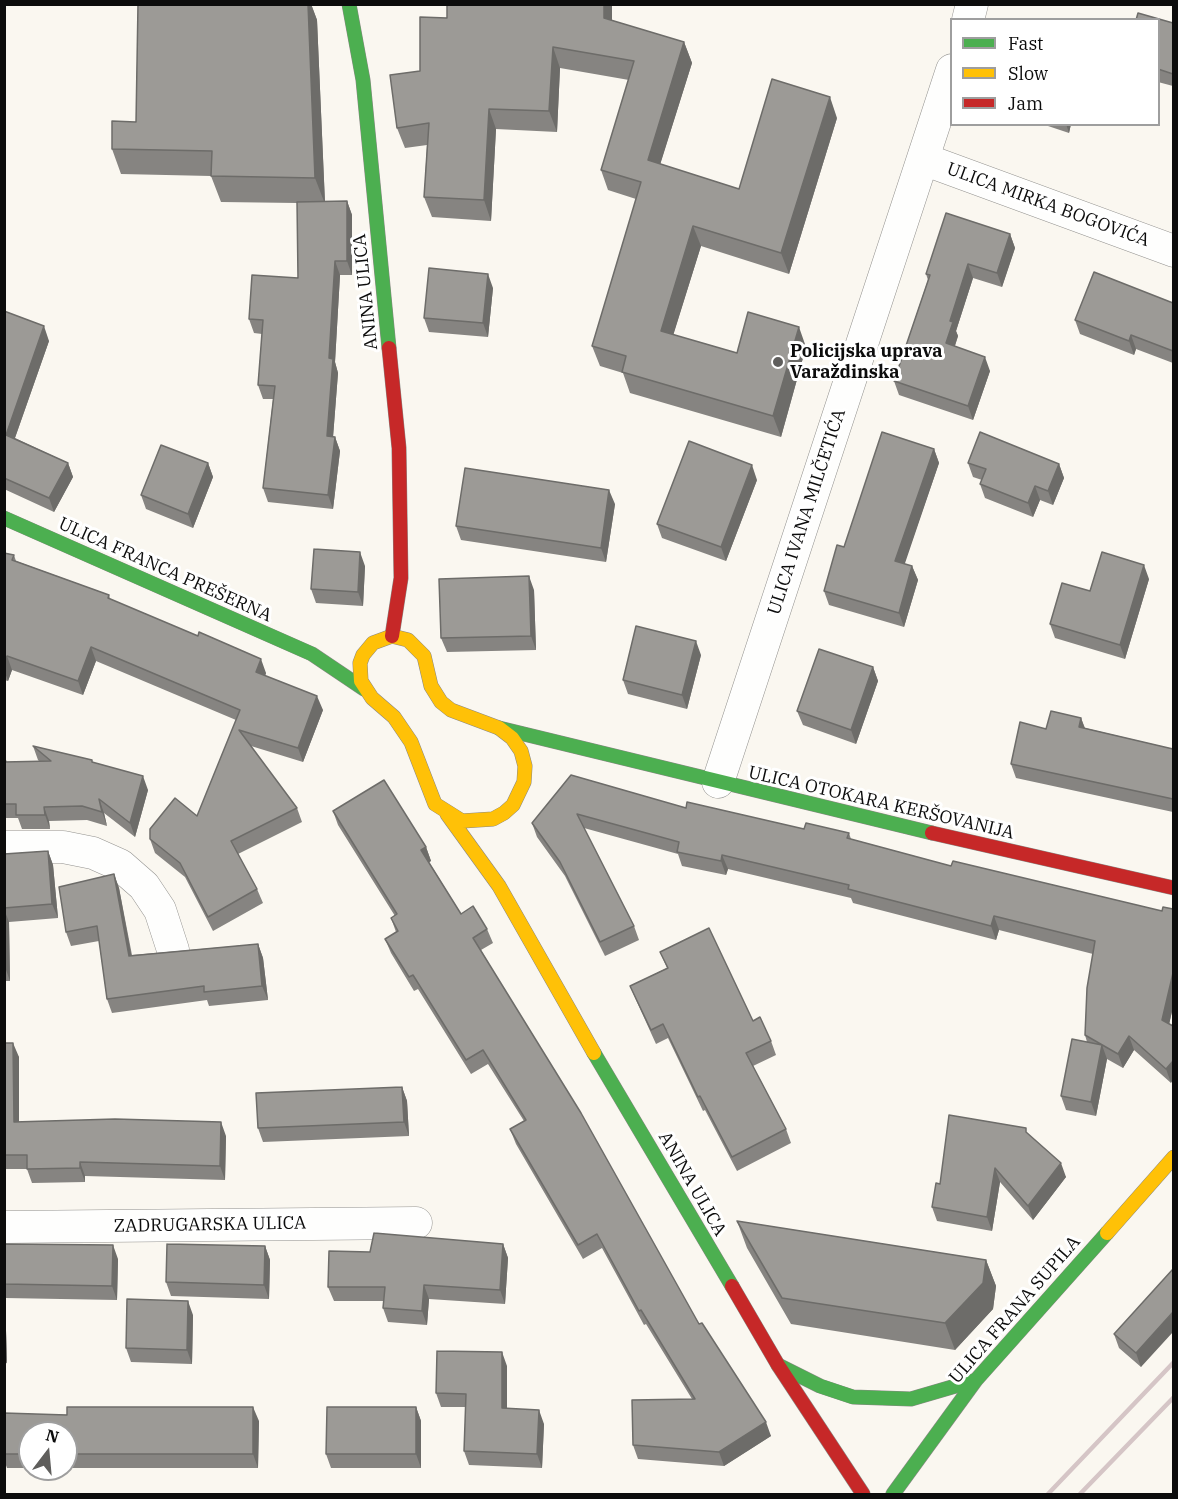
<!DOCTYPE html>
<html>
<head>
<meta charset="utf-8">
<style>
	body { margin:0 }
	#map { position:relative; width:1178px; height:1499px; overflow:hidden; background:#faf7f0; font-family:"IBM Plex Serif",serif }
	canvas { display:block }
	.frame { position:absolute; inset:0; border:6px solid #0c0c0c; pointer-events:none }
	.legend { position:absolute; left:950px; top:18px; width:210px; height:108px; box-sizing:border-box; background:#fff; border:2px solid #9e9e9e; margin:0; padding:8px 10px; list-style:none; font-size:18px; color:#0c0c0c }
	.legend li { display:flex; align-items:center; gap:12px; height:30px }
	.legend b { width:30px; border:2px solid #9e9e9e }
	.north { position:absolute; left:18px; top:1421px; width:60px; height:60px; box-sizing:border-box; background:#fff; border:2px solid #9e9e9e; border-radius:50%; rotate:16deg; font-size:16px; font-weight:700; line-height:24px; text-align:center; color:#0c0c0c }
	.north::after { content:''; display:block; margin:auto; width:21px; height:27px; background:#5f5e5c; clip-path:polygon(50% 0,100% 100%,50% 72%,0 100%) }
</style>
</head>
<body>
<div id="map">
<canvas width="1178" height="1499"></canvas>
<div class="frame"></div>
<ul class="legend">
<li><b style="height:8px;background:#4caf50"></b>Fast</li>
<li><b style="height:8px;background:#ffc107"></b>Slow</li>
<li><b style="height:8px;background:#c62828"></b>Jam</li>
</ul>
<div class="north">N</div>
</div>
<script>
const c = document.querySelector('canvas').getContext('2d');
c.lineJoin = 'round';
function shape(rows) {
  const path = new Path2D();
  for (const r of rows) {
    path.moveTo(r[0], r[1]);
    for (let i = 2; i < r.length; i += 2) path.lineTo(r[i], r[i + 1]);
  }
  return path;
}
function stroke(path, color, width, dash) {
  c.strokeStyle = color;
  c.lineWidth = width;
  c.lineCap = dash ? 'butt' : 'round';
  c.setLineDash(dash || []);
  c.stroke(path);
}
function fillPath(path, color) {
  c.fillStyle = color;
  c.fill(path, 'evenodd');
}
function drawText(font, color, halo, rows, align = 'center') {
  c.font = font + ' "IBM Plex Serif",serif';
  c.lineWidth = 6;
  c.setLineDash([]);
  c.textBaseline = 'middle';
  c.strokeStyle = halo;
  c.fillStyle = color;
  for (const [text, x, y, turn = 0] of rows) {
    c.save();
    c.translate(x, y);
    c.rotate((+turn || 0) * Math.PI / 180);
    c.textAlign = isNaN(turn) ? turn : align;
    if (halo) c.strokeText(text, 0, 0);
    c.fillText(text, 0, 0);
    c.restore();
  }
}
const street = shape([
	[968,20,972,4],
	[923,159,1174,251],
	[718,782,952,70],
	[4,847,63,847,93,853,120,865,144,886,160,910,173,950],
	[4,1227,416,1223]
]);
const fast = shape([
	[349,4,363,80,389,348],
	[4,518,312,654,364,689],
	[499,728,932,833],
	[594,1053,732,1286],
	[778,1365,820,1386,853,1397,911,1399,976,1380],
	[893,1494,976,1380,1107,1233]
]);
const slow = shape([
	[392,636,408,640,424,656,431,686,441,702,451,710,499,728,512,738,521,751,525,766,524,782,513,805,504,813,493,819,462,821,435,804,411,742,394,717,372,698,361,681,360,663,363,655,373,643,392,636],
	[447,814,499,886,594,1053],
	[1107,1233,1174,1157]
]);
const jam = shape([
	[389,348,399,448,401,578,392,636],
	[932,833,1174,888],
	[732,1286,778,1365,863,1494]
]);
stroke(street, '#93928f', 33);
stroke(fast, '#8a8885', 15);
stroke(slow, '#8a8885', 15);
stroke(jam, '#8a8885', 15);
stroke(street, '#fefefd', 32);
stroke(fast, '#4caf50', 14);
stroke(slow, '#ffc107', 14);
stroke(jam, '#c62828', 14);
stroke(shape([
	[1048,1494,1174,1362],
	[1080,1494,1174,1397]
]), '#d5c5c6', 4.5);
fillPath(shape([
	[138,4,311,4,317,20,325,202,347,201,352,215,352,275,340,275,335,362,338,373,333,437,335,437,340,451,333,509,268,502,263,488,273,399,263,399,258,385,262,334,254,333,249,319,298,278,297,203,221,202,211,176,121,174,112,149,136,122],
	[447,4,612,4,612,21,684,42,692,63,660,164,739,189,837,118,789,274,701,246,673,335,737,353,806,347,781,437,630,393,623,373,600,366,592,346,636,199,608,190,601,170,629,80,560,68,557,132,496,129,491,221,432,217,424,197,427,145,405,148,397,128,420,71,447,18],
	[1158,20,1173,23,1173,86,1158,82],
	[1042,124,1071,124,1069,133],
	[1010,234,1015,248,1002,287,973,278,956,331,958,336,955,346,990,371,973,420,899,395,894,381,928,280,926,274],
	[493,288,488,337,429,332,424,318],
	[1173,303,1173,363,1136,349,1134,355,1080,334,1075,320],
	[4,311,49,341,15,438,68,463,73,477,54,512,4,489],
	[934,449,939,463,904,564,912,566,918,580,904,627,829,605,824,591,844,547],
	[208,463,213,477,193,528,146,509,141,495],
	[968,463,1059,464,1064,478,1053,505,1040,500,1033,517,985,498,980,484,982,480,973,477],
	[757,480,726,561,662,538,657,524],
	[615,504,606,562,461,540,456,526],
	[4,553,14,555,16,561,109,595,110,599,266,673,265,676,323,710,303,762,251,746,297,808,302,822,238,854,257,889,263,903,213,931,185,877,155,853,150,839,197,816,236,720,96,661,83,695,12,670,8,681,4,680],
	[365,566,363,606,316,603,311,589],
	[1149,579,1125,659,1055,638,1050,624,1090,591],
	[534,590,536,650,447,652,441,638],
	[701,655,687,709,628,694,623,680],
	[873,667,878,681,856,744,803,725,797,711],
	[1081,718,1085,728,1173,749,1173,812,1016,778,1011,764,1046,729],
	[33,746,93,762,148,790,135,837,104,813,107,826,87,820,49,821,50,829,22,829,18,818,4,818,4,755,7,762,39,761,38,760],
	[571,775,686,808,804,829,849,833,851,839,951,866,1162,911,1173,1007,1169,1024,1171,1083,1134,1050,1123,1068,1107,1059,1096,1116,1066,1110,1061,1096,1087,1042,1085,1035,1093,954,999,930,996,940,853,903,851,898,728,869,726,875,682,866,678,854,584,828,634,926,639,940,605,956,565,876,537,837,532,823],
	[333,811,426,847,431,861,429,862,461,914,487,929,493,943,481,950,699,1324,771,1436,724,1466,638,1459,633,1445,692,1399,646,1324,644,1325,602,1248,583,1259,516,1144,510,1129,524,1121,488,1064,471,1074,418,989,414,991,391,953,385,939,396,932,391,918,395,916,338,825],
	[48,851,53,865,58,918,9,922,10,981,4,981,4,854],
	[114,874,119,888,132,955,258,944,263,958,268,1000,209,1006,207,1000,112,1013,107,999,99,941,71,946,66,932],
	[660,952,753,1021,771,1041,776,1055,753,1066,786,1129,791,1143,737,1171,705,1110,703,1111,668,1038,656,1044,636,1000,630,986,667,968],
	[4,1043,19,1057,19,1122,226,1136,225,1180,85,1176,85,1182,32,1183,27,1169,4,1169],
	[402,1087,407,1101,409,1136,263,1142,258,1128],
	[1028,1134,1066,1177,1033,1220,1000,1182,992,1231,937,1221,932,1207,940,1184],
	[737,1221,986,1260,996,1286,993,1309,955,1350,791,1324,747,1248],
	[4,1244,118,1259,117,1300,5,1298,7,1363,4,1364],
	[503,1244,508,1258,505,1304,429,1299,427,1325,388,1322,383,1308,383,1301,334,1301,328,1287,370,1252],
	[265,1246,270,1260,269,1299,171,1296,166,1282],
	[1173,1269,1141,1367,1119,1348,1114,1334],
	[193,1315,192,1364,131,1362,126,1348],
	[507,1366,507,1409,544,1424,542,1468,469,1465,464,1451,466,1407,441,1407,436,1393],
	[416,1407,421,1421,421,1468,331,1468,326,1454],
	[4,1413,259,1421,258,1468,66,1468,66,1433,30,1433,30,1468,7,1468,4,1460]
]), '#868481');
fillPath(shape([
	[308,4,311,4,317,20,325,204,315,178],
	[604,4,612,4,612,39,604,18],
	[684,42,692,63,655,181,648,160],
	[553,47,560,68,557,132,549,111],
	[830,97,837,118,789,274,781,253],
	[489,109,496,129,491,221,484,200],
	[1066,124,1071,124,1069,133],
	[347,201,352,215,352,275,347,261],
	[693,226,701,246,668,352,661,331],
	[1010,234,1015,248,1002,287,997,273],
	[335,261,340,275,335,362,338,373,332,450,327,436,329,358],
	[968,264,973,278,956,331,958,336,951,357,946,343,950,321],
	[488,274,493,288,488,337,483,323],
	[44,326,49,341,11,449,6,435],
	[799,327,806,347,781,437,773,416],
	[1131,335,1136,349,1134,355,1129,341],
	[985,357,990,371,973,420,968,406],
	[335,437,340,451,333,509,328,495],
	[934,449,939,463,901,575,895,561],
	[68,463,73,477,54,512,49,498],
	[208,463,213,477,193,528,188,514],
	[1059,464,1064,478,1053,505,1048,491],
	[752,465,757,480,726,561,721,547],
	[1035,486,1040,500,1033,517,1028,503],
	[609,490,615,504,606,562,601,548],
	[360,552,365,566,363,606,358,592],
	[1144,565,1149,579,1125,659,1120,645],
	[912,566,918,580,904,627,899,613],
	[529,576,534,590,536,650,531,636],
	[696,641,701,655,687,709,682,695],
	[91,647,96,661,83,695,78,681],
	[7,656,12,670,8,681,4,670,4,662],
	[261,659,266,673,261,686,256,672],
	[873,667,878,681,856,744,851,730],
	[317,696,323,710,303,762,298,748],
	[1081,718,1086,732,1079,727],
	[143,776,148,790,135,837,130,823],
	[99,799,104,813,107,826,102,812],
	[44,807,49,821,50,829,45,815],
	[426,847,431,861,426,864,421,850],
	[48,851,53,865,58,918,52,904],
	[722,855,728,869,726,875,721,861],
	[114,874,119,888,134,970,129,956],
	[4,909,9,922,10,981,5,967],
	[994,916,999,930,996,940,991,926],
	[258,944,263,958,268,1000,262,986],
	[1173,973,1173,1007,1167,1034,1162,1020],
	[1129,1036,1134,1050,1123,1068,1118,1054],
	[13,1043,19,1057,19,1136,14,1122],
	[1102,1045,1107,1059,1096,1116,1091,1102],
	[1173,1061,1173,1080,1171,1083,1166,1069],
	[402,1087,407,1101,409,1136,404,1122],
	[221,1122,226,1136,225,1180,220,1166],
	[80,1162,85,1176,85,1182,80,1168],
	[1061,1163,1066,1177,1033,1220,1028,1206],
	[995,1168,1000,1182,992,1231,987,1217],
	[503,1244,508,1258,505,1304,500,1290],
	[113,1245,118,1259,117,1300,112,1286],
	[265,1246,270,1260,269,1299,264,1285],
	[986,1260,996,1286,993,1309,955,1350,945,1323],
	[424,1285,429,1299,427,1325,422,1311],
	[4,1295,5,1298,7,1363,4,1357],
	[188,1301,193,1315,192,1364,187,1350],
	[1173,1312,1173,1332,1141,1367,1136,1353],
	[502,1352,507,1366,507,1422,502,1408],
	[253,1407,259,1421,258,1468,253,1454],
	[416,1407,421,1421,421,1468,416,1454],
	[539,1410,544,1424,542,1468,537,1454],
	[766,1422,771,1436,724,1466,719,1452]
]), '#6d6c69');
const building = shape([
	[138,4,308,4,315,178,211,176,212,151,112,149,112,121,136,122,138,4],
	[447,4,604,4,604,18,684,42,648,160,739,189,772,79,830,97,781,253,693,226,661,331,737,353,748,312,799,327,773,416,622,372,626,356,592,346,641,182,601,170,634,61,553,47,549,111,489,109,484,200,424,197,429,123,397,128,390,75,420,71,420,17,447,18,447,4],
	[1138,13,1173,23,1173,74,1158,69,1158,20,1136,20,1138,13],
	[347,201,347,261,335,261,329,358,333,359,327,436,335,437,328,495,263,488,275,386,258,385,263,320,249,319,252,275,298,278,297,202,347,201],
	[946,213,1010,234,997,273,968,264,950,321,953,322,946,343,985,357,968,406,894,381,930,275,926,274,946,213],
	[429,268,488,274,483,323,424,318,429,268],
	[1094,272,1173,303,1173,351,1131,335,1129,341,1075,320,1094,272],
	[4,311,44,326,6,435,68,463,49,498,4,478,4,311],
	[882,432,934,449,895,561,912,566,899,613,824,591,837,545,844,547,882,432],
	[980,432,1059,464,1048,491,1035,486,1028,503,980,484,986,469,968,463,980,432],
	[689,441,752,465,721,547,657,524,689,441],
	[161,445,208,463,188,514,141,495,161,445],
	[465,468,609,490,601,548,456,526,465,468],
	[314,549,360,552,358,592,311,589,314,549],
	[1102,552,1144,565,1120,645,1050,624,1062,583,1090,591,1102,552],
	[4,553,14,555,12,560,109,595,108,598,198,636,199,632,261,659,256,672,317,696,298,748,239,730,297,808,231,841,257,889,208,917,180,863,150,839,150,829,175,798,197,816,240,710,91,647,78,681,7,656,4,662,4,553],
	[529,576,531,636,441,638,439,579,529,576],
	[636,626,696,641,682,695,623,680,636,626],
	[819,649,873,667,851,730,797,711,819,649],
	[1051,711,1081,718,1079,727,1173,749,1173,799,1011,764,1020,722,1046,729,1051,711],
	[33,746,92,760,92,762,143,776,130,823,99,799,102,812,82,806,44,807,45,815,16,815,16,804,4,804,4,762,51,761,33,746],
	[571,775,686,808,687,802,804,829,806,823,849,833,847,838,951,866,953,861,1162,911,1163,907,1173,909,1173,973,1162,1020,1173,1026,1173,1061,1166,1069,1129,1036,1118,1054,1085,1035,1087,988,1095,941,994,916,991,926,848,889,849,885,722,855,721,861,677,852,679,842,577,814,634,926,600,942,560,862,532,823,571,775],
	[384,780,426,847,421,850,461,914,473,906,487,929,473,938,581,1113,699,1324,702,1323,766,1422,719,1452,633,1445,632,1400,695,1399,641,1310,639,1311,597,1234,578,1245,510,1129,526,1120,483,1050,466,1060,413,975,409,977,385,939,398,931,391,918,397,914,333,811,384,780],
	[48,851,52,904,4,908,4,854,48,851],
	[114,874,129,956,258,944,262,986,204,992,204,986,107,999,97,926,66,932,59,887,114,874],
	[4,926,5,967,4,967,4,926],
	[709,928,753,1021,760,1017,771,1041,746,1053,786,1129,732,1157,700,1096,698,1097,663,1024,651,1030,630,986,668,968,660,952,709,928],
	[1072,1039,1102,1045,1091,1102,1061,1096,1072,1039],
	[4,1043,13,1043,14,1122,115,1119,221,1122,220,1166,80,1162,80,1168,27,1169,27,1155,4,1155,4,1043],
	[402,1087,404,1122,258,1128,256,1093,402,1087],
	[949,1115,1026,1128,1026,1132,1061,1163,1028,1206,995,1168,987,1217,932,1207,936,1183,940,1184,949,1115],
	[737,1221,986,1260,983,1283,945,1323,782,1298,737,1221],
	[374,1233,503,1244,500,1290,424,1285,422,1311,383,1308,385,1287,328,1287,329,1251,370,1252,374,1233],
	[4,1244,113,1245,112,1286,4,1284,4,1244],
	[167,1244,265,1246,264,1285,166,1282,167,1244],
	[1173,1269,1173,1312,1136,1353,1114,1334,1173,1269],
	[127,1299,188,1301,187,1350,126,1348,127,1299],
	[437,1351,502,1352,502,1408,539,1410,537,1454,464,1451,466,1394,436,1393,437,1351],
	[67,1407,253,1407,253,1454,66,1454,66,1433,30,1433,30,1454,4,1454,4,1413,67,1415,67,1407],
	[327,1407,416,1407,416,1454,326,1454,327,1407]
]);
fillPath(building, '#9c9a96');
stroke(building, '#6d6c69', 1.5);
for (const [x, y, r, color] of [
	[778,362,6,"#5f5e5c"]
]) {
  const dot = new Path2D();
  dot.arc(x, y, r, 0, 2 * Math.PI);
  c.fillStyle = color;
  c.fill(dot);
  stroke(dot, '#fff', 2);
}
drawText('18px', '#0c0c0c', '#fff', [
	["ULICA MIRKA BOGOVIĆA",1048,205,20],
	["ANINA ULICA",366,292,-96],
	["ULICA IVANA MILČETIĆA",807,512,-72],
	["ULICA FRANCA PREŠERNA",165,570,24],
	["ULICA OTOKARA KERŠOVANIJA",881,803,13],
	["ANINA ULICA",692,1184,60],
	["ZADRUGARSKA ULICA",210,1225,-1],
	["ULICA FRANA SUPILA",1015,1310,-49]
]);
drawText('bold 18px', '#0c0c0c', '#fff', [
	["Policijska uprava",790,352],
	["Varaždinska",790,373]
], 'left');
</script>
</body>
</html>
